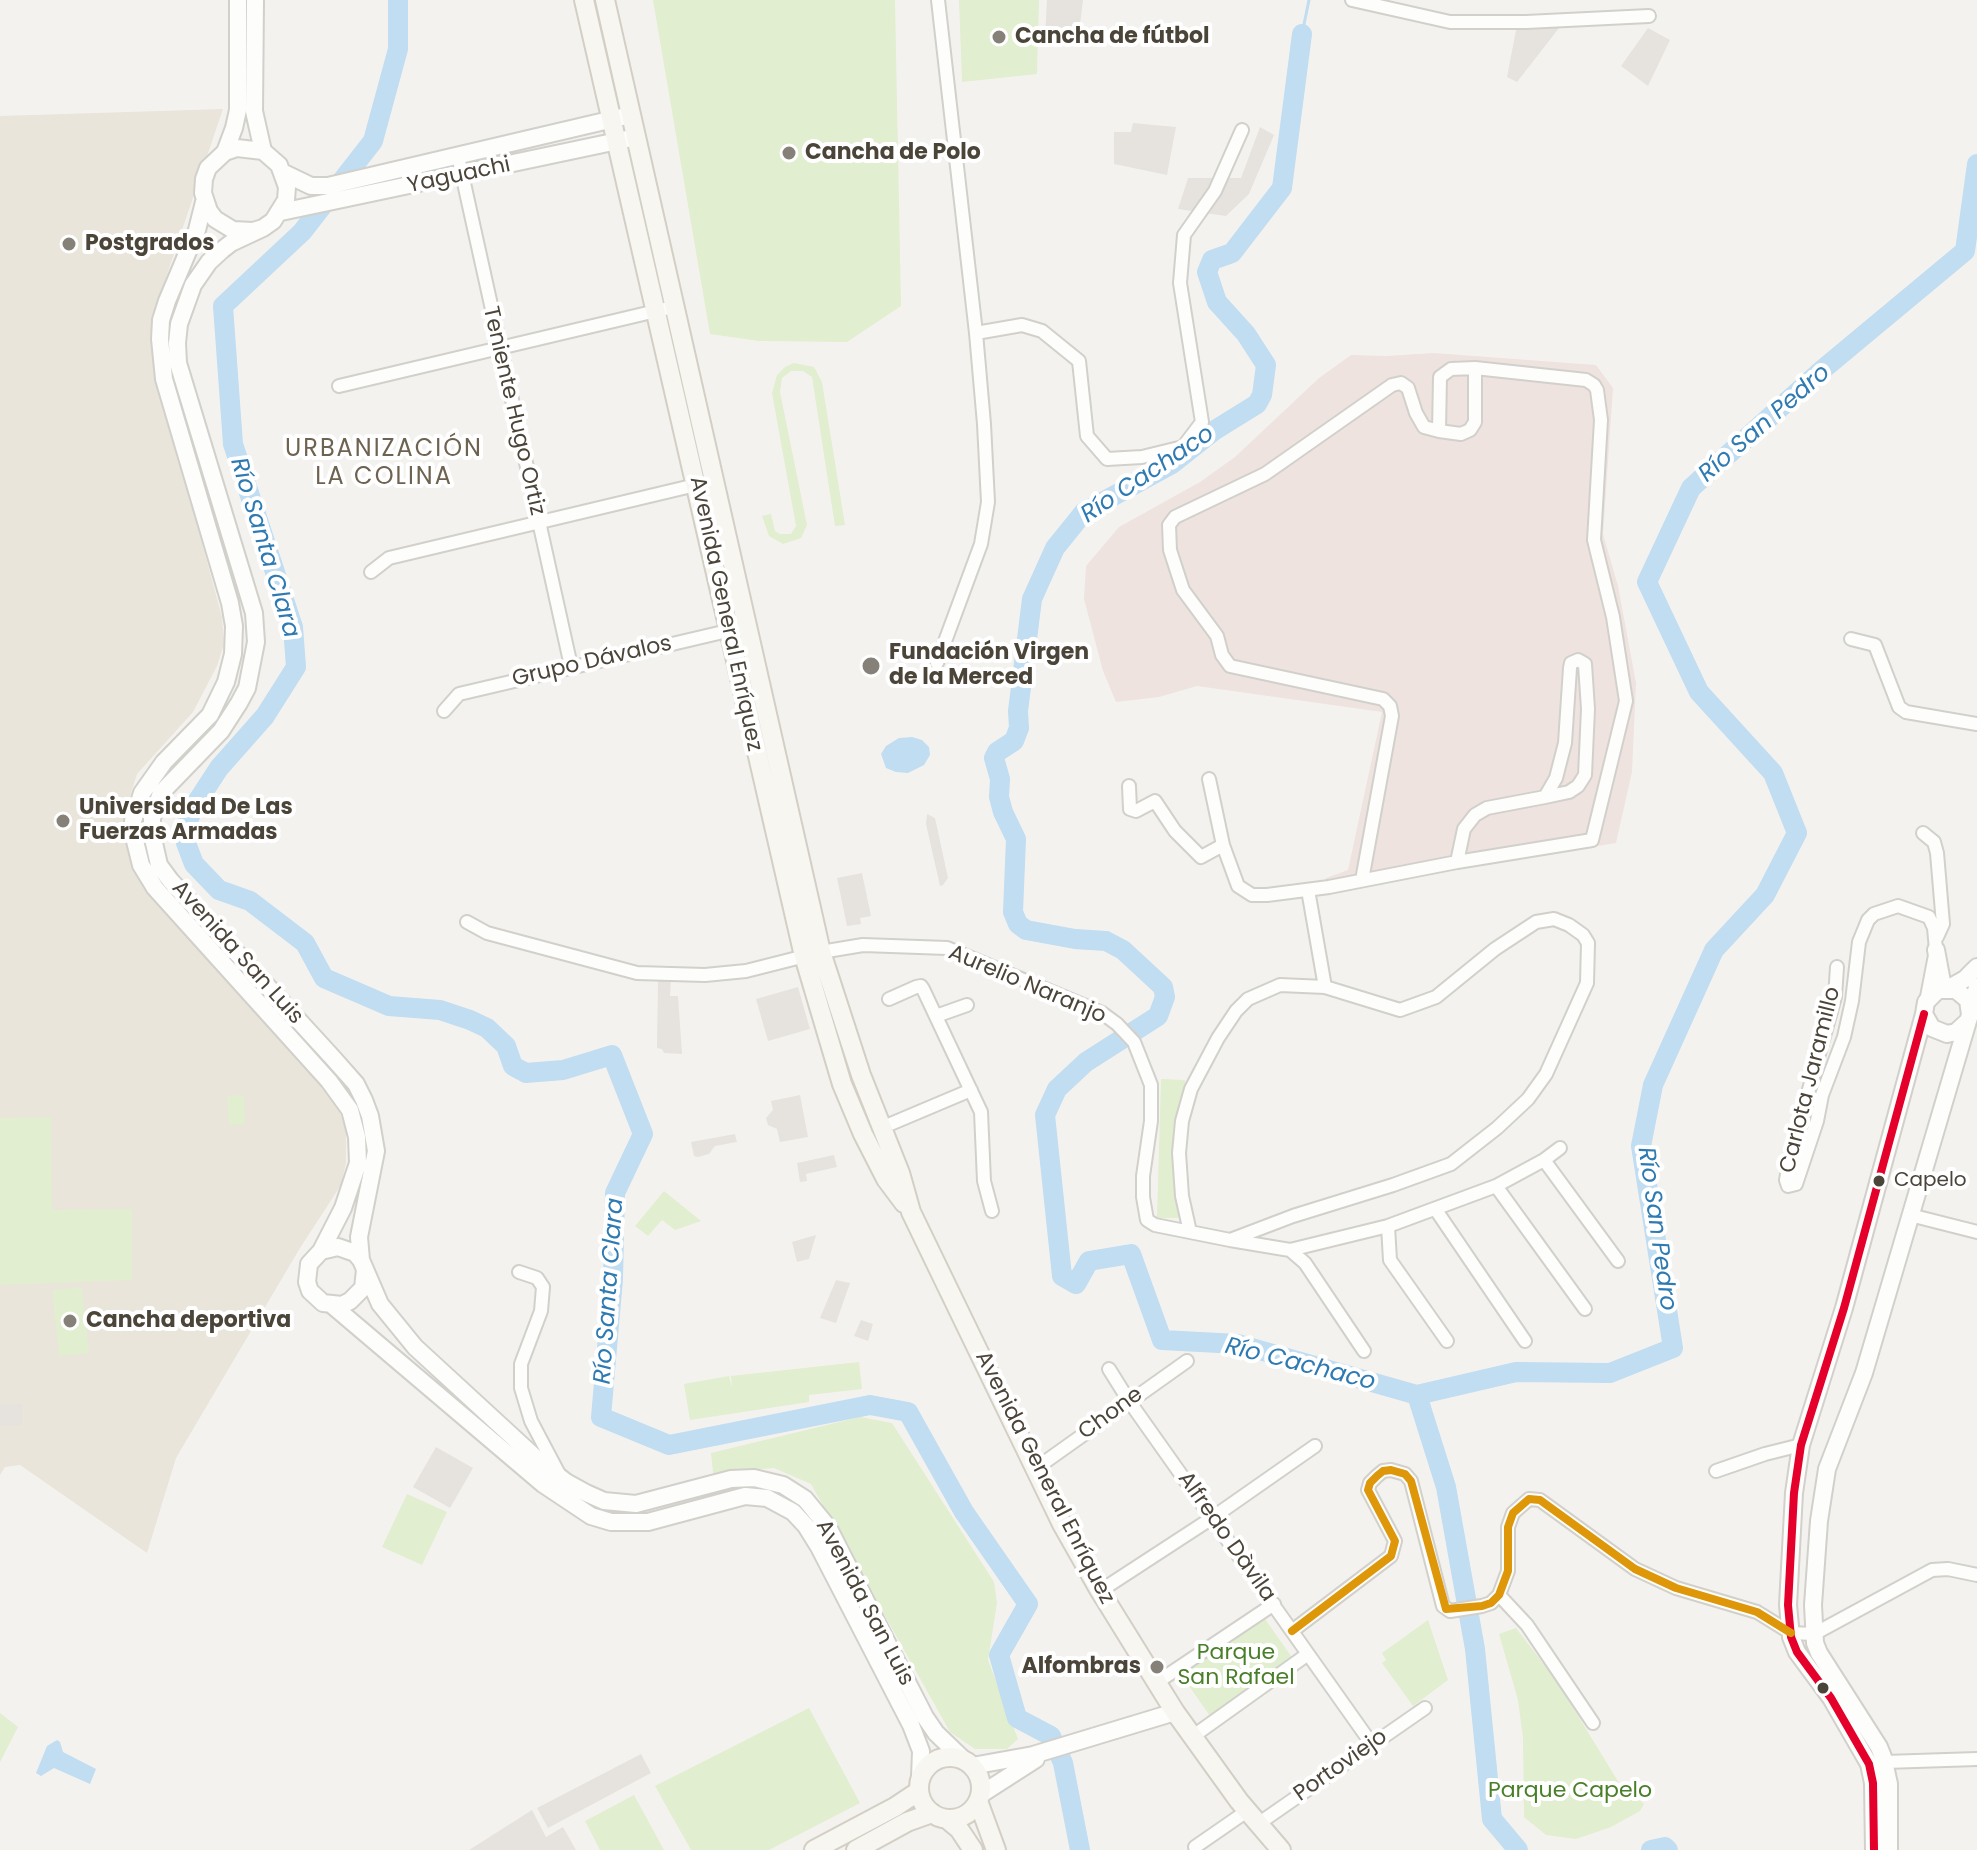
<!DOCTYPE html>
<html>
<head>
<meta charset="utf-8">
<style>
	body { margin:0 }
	canvas { display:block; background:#f4f2ee }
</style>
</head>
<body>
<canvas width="1977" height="1850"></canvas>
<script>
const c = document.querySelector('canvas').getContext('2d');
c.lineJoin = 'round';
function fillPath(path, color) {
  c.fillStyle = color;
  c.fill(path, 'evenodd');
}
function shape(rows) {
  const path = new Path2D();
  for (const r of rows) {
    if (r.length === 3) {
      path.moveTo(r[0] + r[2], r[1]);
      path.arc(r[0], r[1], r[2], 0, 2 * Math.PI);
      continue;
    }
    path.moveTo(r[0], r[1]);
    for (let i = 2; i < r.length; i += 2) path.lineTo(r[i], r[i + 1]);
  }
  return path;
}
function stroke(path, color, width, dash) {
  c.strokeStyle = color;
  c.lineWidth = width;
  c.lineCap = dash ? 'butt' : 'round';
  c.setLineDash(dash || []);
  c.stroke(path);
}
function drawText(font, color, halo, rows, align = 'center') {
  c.font = font + ' Poppins,sans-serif';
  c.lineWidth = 8;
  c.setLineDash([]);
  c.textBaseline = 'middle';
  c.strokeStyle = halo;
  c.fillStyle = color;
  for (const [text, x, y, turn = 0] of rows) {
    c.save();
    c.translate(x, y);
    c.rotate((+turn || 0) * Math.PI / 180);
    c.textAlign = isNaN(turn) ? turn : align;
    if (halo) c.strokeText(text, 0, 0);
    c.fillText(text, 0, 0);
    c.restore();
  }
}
fillPath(shape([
	[223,109,159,298,153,332,154,365,222,617,224,644,217,666,193,712,137,774,126,809,125,834,132,868,148,895,335,1099,346,1130,346,1163,341,1185,300,1248,176,1458,147,1553,20,1465,5,1467,0,1475,0,116]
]), '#eae5da');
fillPath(shape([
	[1434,353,1596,365,1613,388,1603,534,1618,586,1636,683,1632,772,1616,843,1325,891,1326,878,1348,870,1382,712,1197,686,1159,697,1116,702,1103,671,1084,599,1086,566,1119,527,1200,482,1235,457,1319,378,1351,355,1386,356]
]), '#eee3df');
fillPath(shape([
	[653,0,895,0,901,306,847,342,759,341,710,334],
	[959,0,1039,0,1037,74,962,82],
	[794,363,814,367,822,382,845,525,835,526,812,377,803,371,791,371,782,378,780,392,807,525,801,538,783,544,769,536,762,516,771,514,775,531,780,534,791,534,796,526,772,393,777,375,785,367],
	[1161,1079,1185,1080,1182,1218,1157,1218],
	[244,1095,245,1124,229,1125,227,1096],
	[51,1117,52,1210,132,1209,132,1280,0,1285,0,1118],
	[664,1191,701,1221,675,1230,662,1220,648,1236,635,1226],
	[82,1287,89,1353,59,1356,52,1290],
	[859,1362,862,1389,809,1395,809,1402,690,1420,684,1384,729,1376,732,1388,731,1376],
	[860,1417,892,1423,994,1582,997,1603,988,1660,1018,1739,1007,1749,975,1749,950,1732,811,1484,774,1468,713,1473,711,1453],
	[407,1494,447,1512,422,1565,382,1547],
	[1263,1616,1293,1659,1210,1716,1180,1673],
	[1428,1620,1448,1680,1413,1706,1382,1663,1386,1660,1382,1653],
	[1516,1628,1558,1683,1619,1783,1644,1804,1640,1811,1611,1827,1576,1839,1546,1835,1524,1817,1523,1738,1518,1700,1499,1634],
	[809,1708,860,1803,769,1850,691,1850,655,1786],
	[0,1713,18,1727,0,1762],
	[634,1795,664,1850,600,1850,585,1821]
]), '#e1eecf');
fillPath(shape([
	[1047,0,1083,0,1078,42,1045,37],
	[1563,23,1517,82,1507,77,1517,25],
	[1648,28,1670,40,1648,86,1621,66],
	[1133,123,1176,127,1167,175,1114,164,1114,132,1131,132],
	[1260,127,1274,135,1249,194,1226,216,1178,209,1188,178,1241,178],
	[927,814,935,818,948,878,943,885,940,886,926,824],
	[862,873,871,916,860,918,861,924,847,926,837,878],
	[671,978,670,996,678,996,682,1054,664,1053,662,1049,657,1048,658,979],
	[798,987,810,1029,768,1041,756,999],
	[800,1095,808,1137,780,1142,777,1129,768,1125,766,1118,773,1110,771,1101],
	[735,1134,737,1142,715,1146,709,1154,698,1157,694,1156,691,1142],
	[834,1155,837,1167,806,1174,807,1181,800,1182,797,1163],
	[816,1235,809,1259,797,1262,792,1242],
	[836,1280,850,1283,836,1323,820,1318],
	[861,1320,873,1324,868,1341,854,1336],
	[0,1404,22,1404,22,1425,0,1426],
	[436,1447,473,1468,450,1508,413,1487],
	[641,1754,651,1773,548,1828,537,1808],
	[532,1810,546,1837,563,1827,576,1850,469,1850]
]), '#e6e3df');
fillPath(shape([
	[912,737,922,740,929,747,930,755,924,765,908,773,896,772,886,768,881,754,886,746,899,738],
	[57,1740,60,1742,63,1752,96,1769,90,1784,54,1768,41,1776,36,1773,47,1746]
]), '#c0ddf1');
stroke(shape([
	[1302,34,1309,0]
]), '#c0ddf1', 3);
stroke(shape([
	[398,0,398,49,373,141,302,232,223,306,233,444,293,627,296,667,265,716,219,768,193,808,186,827,186,843,194,864,219,890,250,901,305,943,324,978,389,1006,440,1010,470,1020,487,1028,506,1046,513,1066,526,1073,563,1070,612,1055,643,1134,615,1193,613,1279,601,1417,669,1445,870,1405,908,1412,964,1512,1028,1604,999,1655,1017,1718,1051,1736,1063,1763,1080,1850],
	[1302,34,1282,188,1232,253,1212,260,1207,272,1217,302,1246,334,1266,365,1262,395,1257,404,1215,430,1172,464,1084,512,1055,548,1032,599,1018,711,1019,728,1014,741,997,752,994,758,1000,779,999,797,1003,812,1016,839,1013,912,1018,924,1026,930,1075,939,1106,941,1123,950,1163,987,1165,997,1158,1016,1086,1062,1057,1089,1045,1115,1062,1276,1076,1284,1089,1261,1131,1254,1162,1340,1238,1344,1417,1395],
	[1518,1850,1492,1819,1475,1649,1446,1487,1417,1395,1516,1372,1610,1373,1673,1348,1641,1146,1653,1085,1714,950,1765,895,1797,833,1773,773,1699,692,1647,582,1691,488,1822,370,1965,251,1977,164],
	[1651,1850,1665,1847,1668,1850]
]), '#c0ddf1', 20);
const minor = shape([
	[1352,0,1450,22,1526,22,1649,16],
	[460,165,571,666],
	[976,333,1022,325,1042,331,1079,361,1087,436,1107,459,1142,457,1183,447,1202,422,1180,283,1184,235,1215,191,1242,130],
	[339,386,673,307],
	[1439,431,1461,434,1470,430,1475,422,1475,368],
	[371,572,389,558,700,484],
	[1851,639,1875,645,1899,707,1906,712,1977,724],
	[937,663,981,544,988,502,984,424,976,333,938,0],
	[444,711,459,694,736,629],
	[1209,779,1223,845,1238,886,1252,895,1267,895,1329,887,1457,862,1592,840,1626,701,1613,617,1594,540,1601,420,1597,390,1594,385,1586,380,1475,368,1451,369,1440,377,1439,431,1424,427,1416,413,1408,388,1401,383,1392,385,1265,474,1175,517,1169,525,1170,550,1183,590,1217,636,1222,655,1230,666,1383,699,1390,706,1392,716,1362,880],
	[1129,786,1130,809,1136,811,1155,801,1175,831,1201,857,1223,845],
	[1923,833,1934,842,1937,853,1943,924,1937,937],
	[1457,862,1464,829,1475,815,1487,808,1545,797,1569,792,1578,786,1585,775,1588,709,1585,664,1578,660,1571,663,1570,668,1565,743,1556,778,1545,797],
	[1308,890,1325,987],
	[467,922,487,933,637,973,705,975,746,971,821,952,863,945,947,948,1102,1013,1117,1024,1134,1042,1151,1085,1151,1121,1143,1176,1143,1197,1147,1220,1155,1225,1230,1240,1290,1250,1388,1226,1496,1186,1544,1160,1560,1148],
	[1837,967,1835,997,1790,1157,1786,1180,1788,1186,1796,1184,1817,1121,1822,1095,1844,1037,1852,1001,1859,942,1868,920,1874,914,1898,906,1929,917,1934,928,1936,950,1926,1002],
	[889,999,916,987,921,986,923,989,981,1112,984,1181,992,1211],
	[936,1016,967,1005],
	[881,1128,971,1090],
	[1544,1160,1618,1261],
	[1496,1186,1585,1309],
	[1436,1210,1525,1341],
	[1910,1215,1977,1232],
	[1388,1226,1390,1260,1447,1341],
	[1190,1232,1182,1196,1179,1153,1182,1121,1191,1089,1218,1038,1236,1011,1248,999,1280,985,1325,987,1400,1010,1436,997,1495,949,1536,922,1554,919,1569,925,1583,935,1588,943,1587,983,1546,1074,1528,1099,1497,1128,1451,1164,1393,1185,1293,1216,1230,1240],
	[1290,1250,1305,1263,1364,1351],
	[519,1272,537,1278,543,1287,541,1311,521,1364,521,1388,531,1421,559,1474],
	[1109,1369,1129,1401,1371,1743],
	[1035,1469,1187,1361],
	[1716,1471,1765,1454,1801,1445],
	[1100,1591,1212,1518,1315,1446],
	[1499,1595,1527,1625,1593,1723],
	[1292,1631,1391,1556,1395,1541,1368,1490,1370,1483,1377,1476,1383,1471,1391,1470,1405,1474,1411,1481,1443,1606,1450,1611,1482,1606,1491,1603,1499,1595,1508,1571,1508,1527,1513,1513,1529,1499,1540,1500,1635,1569,1676,1588,1757,1612,1791,1633,1814,1634,1932,1570,1948,1569,1977,1575],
	[1156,1683,1274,1604],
	[1192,1737,1308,1654],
	[1885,1762,1977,1759],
	[1258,1824,1425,1708],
	[1195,1847,1247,1811]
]);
const tertiary = shape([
	[255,0,254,111,263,151],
	[225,152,234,128,238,110,238,0],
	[284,173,311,186,328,186,622,117],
	[204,202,197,230,167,301,161,320,160,339,164,379,230,603,234,626,233,654,226,682,210,715,164,762,142,793,133,821,134,837,141,865,155,888,329,1081,350,1110,357,1137,358,1163,343,1208,321,1251],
	[281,212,627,139],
	[263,228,253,231,233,230,215,219,209,211,203,193,204,179,208,168,225,152,237,148,263,151,279,165,287,187,286,200,273,221,263,228,231,243,222,250,209,262,193,285,179,324,177,343,178,363,254,613,256,642,247,688,239,703,221,731,161,793,152,818,152,834,159,865,170,880,333,1058,356,1084,364,1100,370,1116,376,1151,359,1237,361,1260],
	[1936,950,1942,982,1947,988],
	[1949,988,1965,979,1977,967],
	[1970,1015,1968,1000,1956,990,1938,990,1926,1002,1924,1014,1932,1028,1947,1034,1956,1032,1968,1021,1970,1015,1977,987],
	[365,1270,363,1288,350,1301,342,1305,323,1303,310,1291,307,1282,309,1264,321,1251,338,1247,355,1253,361,1260,380,1304,415,1347,539,1461,566,1482,586,1493,604,1501,636,1504,731,1479,754,1478,783,1485,805,1499,828,1527,925,1717,936,1733,964,1760],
	[332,1305,543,1484,591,1516,611,1522,648,1522,745,1496,767,1498,793,1512,806,1526,819,1547,911,1725,921,1751,920,1778],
	[972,1766,1033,1755,1175,1712],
	[980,1795,1036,1759],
	[1874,1850,1873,1783,1869,1764,1831,1698,1797,1652,1791,1637,1788,1605,1794,1493,1801,1445,1844,1308,1924,1014],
	[1889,1850,1889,1784,1883,1757,1879,1747,1819,1653,1815,1643,1813,1605,1819,1521,1827,1469,1864,1373,1968,1021]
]);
const secondary = shape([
	[584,0,804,956,842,1084,863,1134,886,1179,904,1203],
	[605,0,821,952,861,1075,900,1173,911,1212,1062,1524,1100,1591,1175,1712,1239,1801,1281,1850],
	[950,1788,31],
	[978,1801,996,1850],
	[947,1819,959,1829,973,1850],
	[814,1850,895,1807,919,1791],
	[856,1850,907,1822,932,1813]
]);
stroke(minor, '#d2d0cb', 16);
stroke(tertiary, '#d2d0cb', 20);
stroke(secondary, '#d3cfc5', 22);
stroke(minor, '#fdfdfc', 12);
stroke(tertiary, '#fdfdfc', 16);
stroke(secondary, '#f7f6f1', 18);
stroke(shape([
	[1874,1850,1873,1783,1869,1764,1831,1698,1797,1652,1791,1637,1788,1605,1794,1493,1801,1445,1844,1308,1924,1014]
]), '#e4002b', 8);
stroke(shape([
	[1292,1631,1391,1556,1395,1541,1368,1490,1370,1483,1377,1476,1383,1471,1391,1470,1405,1474,1411,1481,1446,1609,1482,1606,1491,1603,1499,1595,1508,1571,1508,1527,1513,1513,1529,1499,1540,1500,1635,1569,1676,1588,1757,1612,1791,1633]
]), '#dd9709', 8);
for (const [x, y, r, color] of [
	[999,37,8,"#868178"],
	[789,153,8,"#868178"],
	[69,244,8,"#868178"],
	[871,666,10,"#868178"],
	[63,821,8,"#868178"],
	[1879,1181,7,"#4b4439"],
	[70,1321,8,"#868178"],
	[1157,1667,8,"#868178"],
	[1823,1688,7,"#4b4439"]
]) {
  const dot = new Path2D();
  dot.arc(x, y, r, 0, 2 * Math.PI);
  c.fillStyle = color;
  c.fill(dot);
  stroke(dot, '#fff', 3);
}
drawText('20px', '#4b4439', '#fff', [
	["Capelo",1894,1181]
], 'left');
drawText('bold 22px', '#4b4439', '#fff', [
	["Cancha de fútbol",1015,37],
	["Cancha de Polo",805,153],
	["Postgrados",85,244],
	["Fundación Virgen",889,653],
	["de la Merced",889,678],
	["Universidad De Las",79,808],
	["Fuerzas Armadas",79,833],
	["Cancha deportiva",86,1321],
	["Alfombras",1141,1667,"right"]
], 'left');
drawText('22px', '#4b4439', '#fff', [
	["Yaguachi",459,176,-12],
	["Teniente Hugo Ortiz",513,411,77],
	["Avenida General Enríquez",725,614,78],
	["Grupo Dávalos",592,662,-13],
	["Avenida San Luis",237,953,48],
	["Aurelio Naranjo",1027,985,23],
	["Carlota Jaramillo",1811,1080,-76],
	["Chone",1111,1414,-36],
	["Avenida General Enríquez",1044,1478,63],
	["Alfredo Dàvila",1226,1537,55],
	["Avenida San Luis",864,1603,62],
	["Portoviejo",1341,1766,-35]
]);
drawText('22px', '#4a7f2a', '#fff', [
	["Parque",1236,1653],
	["San Rafael",1236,1678],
	["Parque Capelo",1570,1791]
]);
drawText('italic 24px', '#2e7ab2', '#fff', [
	["Río San Pedro",1765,424,-41],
	["Río Cachaco",1148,475,-34],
	["Río Santa Clara",264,548,73],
	["Río San Pedro",1656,1229,82],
	["Río Santa Clara",610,1291,-86],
	["Río Cachaco",1300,1365,14]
]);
c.letterSpacing = '2px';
drawText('24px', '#6e6250', '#fff', [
	["URBANIZACIÓN",384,450],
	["LA COLINA",384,478]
]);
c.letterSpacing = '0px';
</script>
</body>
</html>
